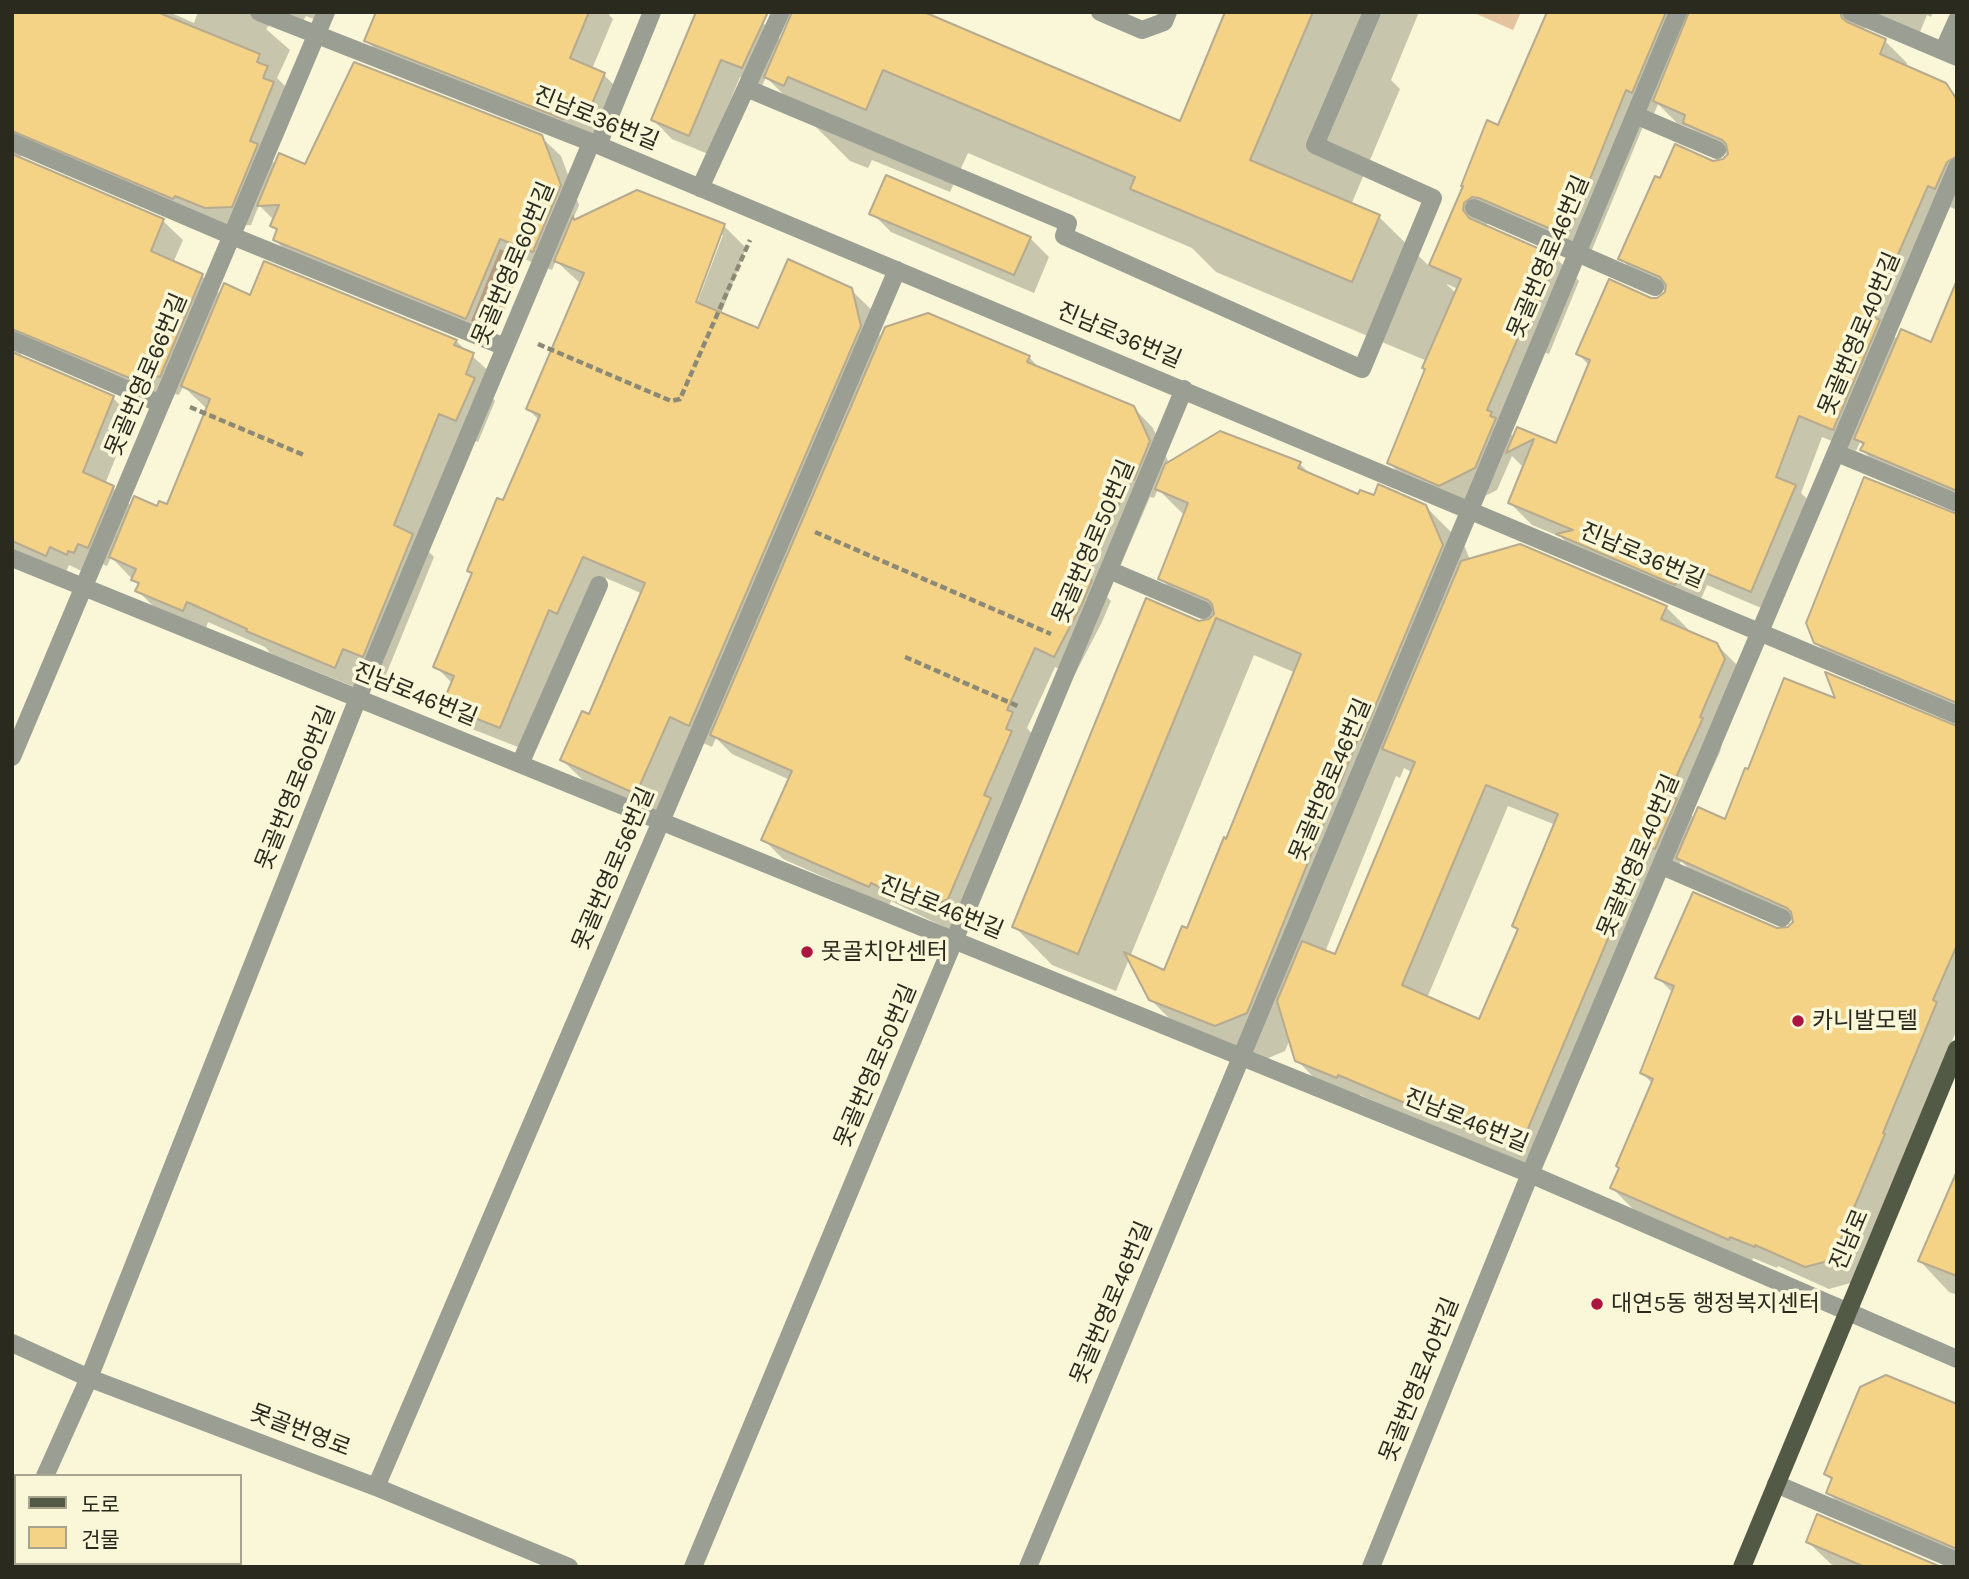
<!DOCTYPE html>
<html>
<head>
<meta charset="utf-8">
<style>
	body { margin:0 }
	#map { position:relative; width:1969px; height:1579px; overflow:hidden; background:#f9f7d8; font-family:Karla,"Noto Sans KR",sans-serif }
	canvas { display:block }
	.frame { position:absolute; inset:0; border:14px solid #2b2a1f; pointer-events:none }
	.legend { position:absolute; left:14px; top:1474px; width:228px; height:91px; box-sizing:border-box; background:#f9f7d8; border:2px solid #a7a58e; margin:0; padding:9px 12px; list-style:none; font-size:21px; color:#2b2a1f }
	.legend li { display:flex; align-items:center; gap:14px; height:35px }
	.legend b { width:35px; border:2px solid #a7a58e }
</style>
</head>
<body>
<div id="map">
<canvas width="1969" height="1579"></canvas>
<div class="frame"></div>
<ul class="legend">
<li><b style="height:9px;background:#525944"></b>도로</li>
<li><b style="height:19px;background:#f4d387"></b>건물</li>
</ul>
</div>
<script>
const c = document.querySelector('canvas').getContext('2d');
c.lineJoin = 'round';
function fillPath(path, color) {
  c.fillStyle = color;
  c.fill(path, 'evenodd');
}
function shape(rows) {
  const path = new Path2D();
  for (const r of rows) {
    path.moveTo(r[0], r[1]);
    for (let i = 2; i < r.length; i += 2) path.lineTo(r[i], r[i + 1]);
  }
  return path;
}
function stroke(path, color, width, dash) {
  c.strokeStyle = color;
  c.lineWidth = width;
  c.lineCap = dash ? 'butt' : 'round';
  c.setLineDash(dash || []);
  c.stroke(path);
}
function drawText(font, color, halo, rows, align = 'center') {
  c.font = font + ' Karla,"Noto Sans KR",sans-serif';
  c.lineWidth = 7;
  c.setLineDash([]);
  c.textBaseline = 'middle';
  c.strokeStyle = halo;
  c.fillStyle = color;
  for (const [text, x, y, turn = 0] of rows) {
    c.save();
    c.translate(x, y);
    c.rotate((+turn || 0) * Math.PI / 180);
    c.textAlign = isNaN(turn) ? turn : align;
    if (halo) c.strokeText(text, 0, 0);
    c.fillText(text, 0, 0);
    c.restore();
  }
}
fillPath(shape([
	[1472,12,1521,12,1513,30],
	[500,249,525,259,496,331,471,321]
]), '#e5c39f');
fillPath(shape([
	[12,12,169,12,194,23,198,12,334,12,329,25,306,16,300,26,272,22,266,29,290,50,277,78,286,87,270,159,276,165,306,166,541,137,561,156,579,205,573,219,576,222,724,226,746,248,721,314,759,330,851,290,874,312,881,341,1029,357,1041,370,1133,407,1153,428,1169,463,1300,464,1312,476,1359,496,1425,506,1464,545,1470,560,1666,607,1688,629,1687,632,1716,644,1739,667,1720,752,1691,815,1695,819,1726,821,1838,701,1957,728,1957,1018,1955,1022,1957,1029,1854,1282,1829,1289,1778,1266,1777,1268,1753,1258,1752,1261,1634,1210,1612,1188,1653,1084,1642,1073,1673,993,1657,977,1777,930,1789,929,1794,922,1701,880,1681,861,1677,870,1669,867,1549,1153,1528,1166,1360,1095,1359,1099,1319,1083,1297,1060,1290,1039,1285,1051,1254,1064,1189,1038,1150,999,1129,959,1116,991,1052,965,1014,926,1199,622,1209,621,1199,617,1160,578,1185,516,1158,489,1154,498,1150,497,1107,597,1111,601,1101,624,1074,676,1055,667,1027,728,1032,734,968,918,948,929,891,901,889,906,783,859,763,839,790,780,732,754,716,738,712,747,692,738,658,815,585,782,562,760,590,716,643,594,606,578,523,749,467,727,444,704,453,684,435,666,473,575,469,571,504,502,540,421,528,409,581,284,556,261,552,270,519,257,485,337,294,259,275,240,278,232,272,226,274,220,259,205,251,225,226,226,25,151,19,159,163,221,183,240,173,263,202,276,221,295,251,297,456,341,495,377,488,393,495,401,478,442,460,435,418,541,434,557,385,677,365,669,357,688,270,653,265,647,208,622,205,631,159,612,137,590,139,586,111,557,107,566,98,562,86,573,69,565,65,574,12,551],
	[719,235,723,235,694,311,691,309],
	[30,347,37,348,170,405,175,394,179,395,183,386,207,409,167,506,158,508,132,507,113,488,105,484,132,417,113,398,20,358,21,354],
	[1254,655,1296,673,1227,841,1188,931,1165,972,1130,957],
	[1404,768,1413,773,1336,957,1325,952,1396,776,1400,778],
	[1508,806,1556,825,1514,926,1519,931,1480,1022,1427,998],
	[379,12,610,12,609,15,613,19,592,69,604,75,623,94,608,130,583,137,385,59,366,40],
	[738,12,763,23,782,42,1180,123,1227,12,1419,12,1391,80,1400,89,1351,205,1379,217,1430,267,1464,187,1499,127,1548,12,1933,12,1931,17,1927,15,1917,39,1866,26,1863,31,1885,41,1907,63,1906,67,1945,85,1957,96,1957,210,1950,207,1894,336,1898,340,1932,344,1957,284,1957,502,1885,472,1862,450,1864,446,1860,442,1856,451,1822,437,1801,493,1817,509,1773,613,1707,585,1698,606,1580,556,1561,537,1532,525,1510,503,1524,468,1512,456,1497,490,1463,507,1411,485,1389,463,1427,369,1427,361,1216,272,1192,248,968,153,950,192,872,160,868,168,850,161,766,77,762,86,740,77,708,154,672,139,653,120],
	[1658,104,1677,123,1692,129,1708,145,1729,155,1724,161,1713,162,1661,181,1620,258,1643,281,1668,292,1657,300,1651,299,1578,354,1590,366,1557,445,1518,429,1514,437,1509,432,1544,352,1549,354,1579,281,1557,259,1485,227,1490,220,1589,257,1649,112,1654,114],
	[1447,284,1458,289,1456,293,1447,285],
	[872,213,1030,238,1049,257,1034,293,891,232],
	[1957,516,1957,714,1838,665,1815,642],
	[1957,1174,1957,1295,1949,1292,1920,1261],
	[1957,1406,1957,1560,1851,1515,1828,1493,1833,1481,1826,1474],
	[1808,1542,1937,1567,1837,1567,1831,1564]
]), '#0003');
const building = shape([
	[12,12,157,12,260,54,257,62,268,66,263,78,274,82,250,141,258,144,232,207,205,208,175,196,173,199,12,131,12,12],
	[376,12,589,12,570,58,605,73,589,111,563,119,364,41,376,12],
	[696,12,768,12,742,68,721,60,689,136,651,120,696,12],
	[792,12,924,12,1180,121,1225,12,1313,12,1250,160,1380,215,1352,282,1130,189,1135,177,883,70,866,110,788,77,784,86,764,77,792,12],
	[1547,12,1666,12,1632,93,1626,90,1567,236,1479,198,1472,197,1464,203,1463,210,1469,218,1558,257,1527,333,1521,331,1487,410,1492,412,1490,416,1496,418,1475,468,1439,486,1387,463,1425,369,1422,368,1461,279,1429,265,1463,186,1461,186,1487,120,1498,125,1547,12],
	[1689,12,1840,12,1842,18,1847,22,1886,39,1880,54,1946,83,1957,100,1957,156,1947,162,1935,189,1928,186,1871,316,1880,320,1833,430,1799,416,1776,477,1796,485,1751,592,1684,564,1675,585,1556,534,1573,530,1508,503,1534,439,1506,453,1517,427,1556,443,1590,360,1576,354,1609,279,1651,298,1657,298,1665,292,1666,285,1660,277,1618,259,1655,176,1660,178,1675,144,1713,161,1723,159,1728,154,1726,144,1722,140,1683,123,1685,115,1653,101,1689,12],
	[354,62,542,135,561,185,533,252,500,239,466,319,273,240,277,229,270,226,279,205,257,206,279,153,305,164,354,62],
	[12,154,164,219,151,251,203,274,160,377,156,376,151,387,12,329,12,154],
	[886,175,1031,237,1014,275,869,214,886,175],
	[637,190,725,224,696,302,758,328,788,259,852,288,861,326,689,726,670,717,636,794,560,760,582,711,589,714,645,583,583,557,557,614,549,610,500,728,442,705,454,676,433,667,472,573,467,571,497,498,503,500,540,415,526,409,584,273,554,261,573,216,574,220,637,190],
	[264,261,457,340,454,345,474,353,466,374,475,378,456,421,439,414,394,525,413,534,363,657,343,649,335,668,246,631,247,629,187,602,183,611,135,591,139,583,131,580,136,569,109,557,134,496,157,506,159,501,167,504,210,399,181,386,224,283,250,295,264,261],
	[1957,280,1957,491,1860,450,1864,443,1854,439,1901,329,1931,342,1957,280],
	[928,313,1030,356,1027,362,1134,406,1150,441,1134,480,1130,478,1087,578,1092,580,1082,604,1054,657,1035,648,1007,710,1013,712,1006,729,1012,731,984,795,991,798,948,899,927,910,871,883,869,887,761,840,792,771,710,735,885,327,928,313],
	[12,352,114,396,83,472,114,486,88,548,78,544,74,553,68,551,67,555,50,547,46,556,12,541,12,352],
	[1220,431,1301,462,1298,468,1358,494,1360,490,1374,495,1378,484,1426,505,1443,545,1361,740,1358,739,1247,1013,1215,1026,1149,1000,1124,952,1164,970,1182,926,1187,928,1224,837,1226,839,1301,654,1216,618,1078,954,1012,927,1146,598,1199,621,1209,619,1214,614,1212,604,1208,600,1158,579,1188,503,1155,489,1165,464,1220,431],
	[1864,477,1957,514,1957,703,1814,643,1806,623,1864,477],
	[1520,544,1667,606,1661,619,1717,643,1725,659,1700,717,1703,718,1668,795,1677,799,1655,849,1647,846,1527,1131,1505,1145,1338,1075,1337,1078,1295,1061,1277,1001,1302,941,1335,954,1415,762,1382,749,1461,561,1520,544],
	[1486,785,1558,814,1512,926,1518,929,1479,1019,1402,985,1486,785],
	[1825,672,1957,726,1957,945,1933,1000,1937,1002,1883,1133,1885,1134,1832,1260,1805,1267,1755,1245,1755,1247,1730,1237,1729,1240,1610,1188,1619,1168,1616,1166,1653,1079,1640,1073,1674,986,1655,978,1693,892,1777,928,1788,927,1793,922,1791,912,1787,908,1676,858,1698,807,1725,819,1745,768,1748,769,1784,678,1835,698,1825,672],
	[1957,1171,1957,1276,1918,1261,1957,1171],
	[1886,1375,1957,1404,1957,1549,1826,1493,1832,1478,1824,1474,1860,1387,1886,1375],
	[1817,1514,1941,1567,1865,1567,1806,1542,1817,1514]
]);
fillPath(building, '#f4d387');
stroke(building, '#b7aa8f', 2);
stroke(shape([
	[538,344,671,401,680,399,750,240],
	[190,407,306,456],
	[815,532,1051,634],
	[905,657,1020,707]
]), '#8c8a76', 4.5, [7, 3.5]);
stroke(shape([
	[259,12,598,145,1957,715],
	[1100,12,1142,30,1164,22,1168,12],
	[1851,12,1957,57],
	[1943,51,1957,20],
	[746,88,1068,223,1064,236,1362,369,1433,198,1315,145,1372,12],
	[1635,115,1717,150],
	[12,142,232,236,505,347],
	[598,145,652,12],
	[700,188,781,12],
	[1474,208,1655,287],
	[12,340,161,404],
	[1837,453,1957,503],
	[12,558,1530,1174,1957,1359],
	[1109,570,1203,610],
	[12,757,326,12],
	[520,764,599,585],
	[1662,866,1782,918],
	[12,1343,89,1378,376,1487,569,1567],
	[45,1476,89,1378,358,698,591,143],
	[1776,1484,1957,1561],
	[376,1487,897,270],
	[12,1551,16,1543],
	[693,1567,1184,389],
	[1028,1567,1678,12],
	[1371,1567,1530,1174,1957,167]
]), '#9b9f93', 18);
stroke(shape([
	[1742,1567,1957,1049]
]), '#525944', 18);
for (const [x, y, r, color] of [
	[807,952,7,"#ab1640"],
	[1798,1021,7,"#ab1640"],
	[1597,1304,7,"#ab1640"]
]) {
  const dot = new Path2D();
  dot.arc(x, y, r, 0, 2 * Math.PI);
  c.fillStyle = color;
  c.fill(dot);
  stroke(dot, '#f9f7d8', 2.5);
}
drawText('23px', '#2b2a1f', '#f9f7d8', [
	["진남로36번길",596,119,22],
	["못골번영로46번길",1549,257,-67],
	["못골번영로60번길",514,264,-67],
	["못골번영로40번길",1860,334,-67],
	["진남로36번길",1119,336,23],
	["못골번영로66번길",147,375,-67],
	["못골번영로50번길",1094,542,-67],
	["진남로36번길",1642,556,23],
	["진남로46번길",415,695,22],
	["못골번영로46번길",1331,780,-67],
	["못골번영로60번길",296,788,-68],
	["못골번영로40번길",1639,856,-67],
	["못골번영로56번길",614,869,-67],
	["진남로46번길",941,908,22],
	["못골번영로50번길",876,1066,-67],
	["진남로46번길",1466,1121,22],
	["진남로",1850,1240,-67],
	["못골번영로46번길",1112,1303,-67],
	["못골번영로40번길",1420,1380,-68],
	["못골번영로",300,1431,21]
]);
drawText('23px', '#2b2a1f', '#f9f7d8', [
	["못골치안센터",821,952],
	["카니발모텔",1812,1021],
	["대연5동 행정복지센터",1611,1304]
], 'left');
</script>
</body>
</html>
